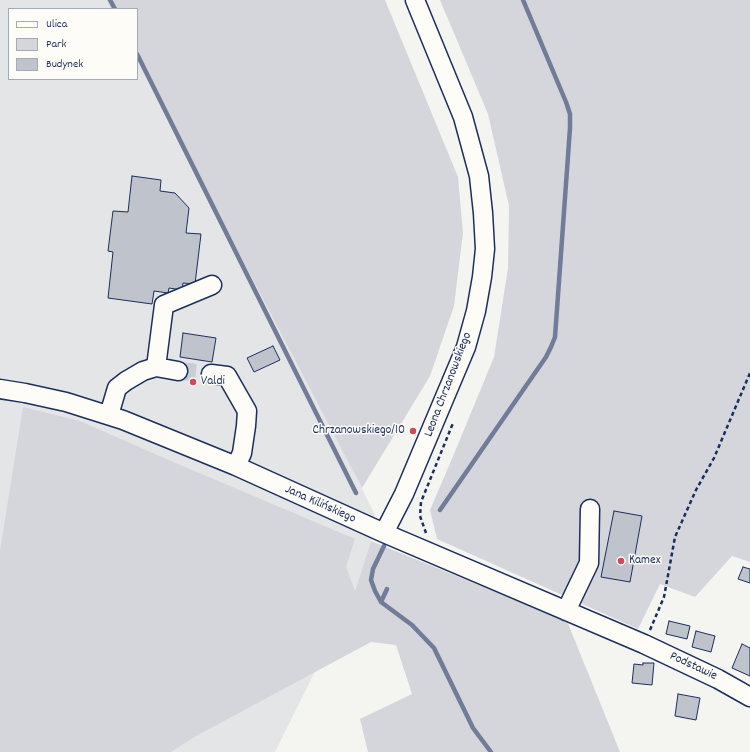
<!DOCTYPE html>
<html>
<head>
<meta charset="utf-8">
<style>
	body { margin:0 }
	#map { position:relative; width:750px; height:752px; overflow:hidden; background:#f4f4f1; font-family:Dekko,sans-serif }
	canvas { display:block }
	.legend { position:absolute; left:8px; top:8px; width:130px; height:72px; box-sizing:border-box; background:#fdfcf7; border:1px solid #a3aaba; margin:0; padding:5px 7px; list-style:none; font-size:12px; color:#1b2f5e }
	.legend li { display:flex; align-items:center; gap:8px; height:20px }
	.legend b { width:20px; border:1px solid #a3aaba }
</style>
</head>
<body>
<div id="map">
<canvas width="750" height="752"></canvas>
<ul class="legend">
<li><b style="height:5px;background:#fdfcf7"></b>Ulica</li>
<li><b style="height:11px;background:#d4d6db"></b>Park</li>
<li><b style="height:11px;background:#bfc3cc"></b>Budynek</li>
</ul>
</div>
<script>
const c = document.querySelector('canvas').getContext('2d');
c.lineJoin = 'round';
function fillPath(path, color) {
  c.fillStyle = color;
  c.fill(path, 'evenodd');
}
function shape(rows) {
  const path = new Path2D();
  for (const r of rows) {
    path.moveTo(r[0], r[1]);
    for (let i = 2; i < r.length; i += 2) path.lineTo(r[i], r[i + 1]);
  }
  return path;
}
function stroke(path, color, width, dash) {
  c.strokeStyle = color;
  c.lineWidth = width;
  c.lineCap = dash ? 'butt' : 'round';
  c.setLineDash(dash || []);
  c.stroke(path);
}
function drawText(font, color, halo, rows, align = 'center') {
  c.font = font + ' Dekko,sans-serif';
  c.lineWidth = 3;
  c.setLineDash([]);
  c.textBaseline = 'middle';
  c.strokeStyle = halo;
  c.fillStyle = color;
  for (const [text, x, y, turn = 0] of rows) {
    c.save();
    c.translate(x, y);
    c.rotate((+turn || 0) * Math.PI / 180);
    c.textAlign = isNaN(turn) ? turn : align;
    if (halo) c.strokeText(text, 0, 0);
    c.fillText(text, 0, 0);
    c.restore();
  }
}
fillPath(shape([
	[0,0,120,0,124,9,9,9,9,79,137,79,137,35,375,515,371,541,355,591,275,752,0,752]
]), '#e4e5e6');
fillPath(shape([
	[107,0,385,0,458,177,463,233,454,306,430,376,362,488,137,58,137,9,111,9],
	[440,0,750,0,750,562,732,556,695,597,660,584,638,629,437,539,430,510,454,454,494,357,508,268,509,206,488,114],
	[23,407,80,421,164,458,355,539,346,567,355,591,371,541,567,621,620,752,368,752,360,719,412,694,396,645,371,642,196,736,171,752,0,752,0,551]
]), '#d4d6db');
stroke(shape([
	[110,0,115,9],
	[137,54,356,493],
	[440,510,546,357,551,347,555,337,570,128,570,114,566,102,523,0],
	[387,589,381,602,412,625,434,648,473,728,491,752],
	[381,602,375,591,371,580,373,569,384,546]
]), '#717c98', 4.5);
const building = shape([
	[132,176,161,180,160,191,175,193,189,208,186,233,201,234,195,284,183,283,182,290,169,288,168,293,154,291,152,304,108,298,113,252,108,251,113,211,128,212,132,176],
	[183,333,216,338,212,362,180,357,183,333],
	[273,346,280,360,254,372,247,358,273,346],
	[614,511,642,516,630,582,601,577,614,511],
	[743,567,750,569,750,583,738,579,743,567],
	[669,621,690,626,687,639,666,634,669,621],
	[696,631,715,636,711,652,692,647,696,631],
	[742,644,750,648,750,676,732,668,742,644],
	[643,663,654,663,652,685,632,683,634,664,643,665,643,663],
	[678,694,700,698,696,720,675,716,678,694]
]);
fillPath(building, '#bfc3cc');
stroke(building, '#1b2f5e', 1);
stroke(shape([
	[178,371,211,374]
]), '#c9cdd4', 18, [18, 9]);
const minor = shape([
	[156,367,164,305,212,285],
	[211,374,227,376,247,411,246,426,242,453,236,466],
	[0,389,25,393,66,402,123,420,236,466,384,533,644,644,718,679,750,697],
	[109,415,117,388,126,381,143,371,156,367,178,371],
	[384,533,404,494,420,456,466,347,476,311,482,277,485,249,483,213,479,176,463,117,415,0],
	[566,611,589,563,590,509]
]);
stroke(minor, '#1b2f5e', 21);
stroke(shape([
	[426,533,420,516,421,502,453,423],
	[650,630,664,597,675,537,696,490,714,458,750,373]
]), '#1b2f5e', 2.5, [4, 3]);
stroke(minor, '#fdfcf7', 18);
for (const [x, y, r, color] of [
	[193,382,4,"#d1495b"],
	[413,431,4,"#d1495b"],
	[621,561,4,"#d1495b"]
]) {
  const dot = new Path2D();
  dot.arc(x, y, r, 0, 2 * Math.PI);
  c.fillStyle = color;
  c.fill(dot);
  stroke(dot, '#fdfcf7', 1.5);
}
drawText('13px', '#1b2f5e', '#fdfcf7', [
	["Valdi",201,382],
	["Chrzanowskiego/10",405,431,"right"],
	["Kamex",629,561]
], 'left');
drawText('13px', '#1b2f5e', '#fdfcf7', [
	["Leona Chrzanowskiego",449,385,-69],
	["Jana Kilińskiego",320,505,24],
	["Podstawie",693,667,25]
]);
</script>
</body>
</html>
